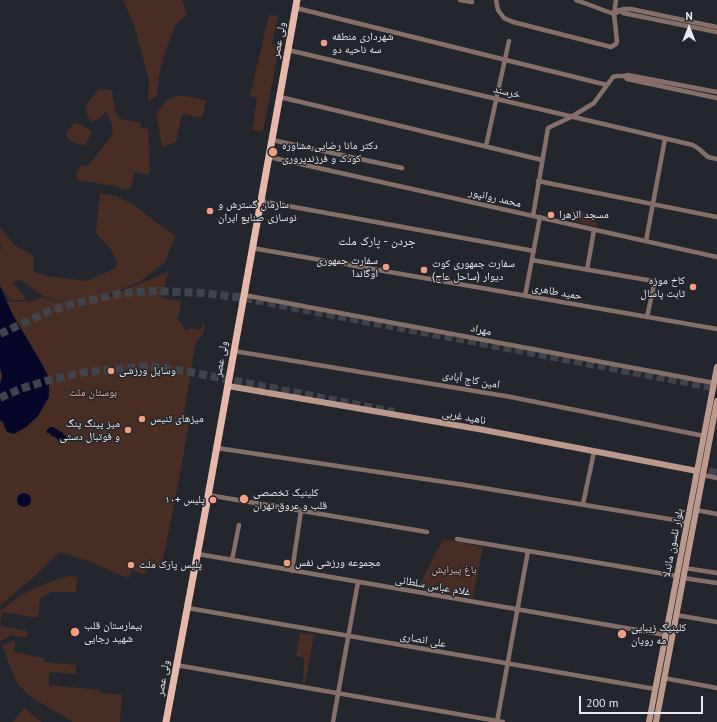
<!DOCTYPE html>
<html>
<head>
<meta charset="utf-8">
<style>
	body { margin:0 }
	#map { position:relative; width:717px; height:722px; overflow:hidden; background:#24262d; font-family:"PT Sans",sans-serif }
	canvas { display:block }
	.north { position:absolute; left:669px; top:8px; width:40px; height:40px; -webkit-text-stroke:3px #24262d; paint-order:stroke; rotate:0deg; font-size:11px; font-weight:700; line-height:16px; text-align:center; color:#e8e9ee }
	.north::after { content:''; display:block; margin:auto; width:14px; height:18px; background:#e8e9ee; clip-path:polygon(50% 0,100% 100%,50% 72%,0 100%) }
	.scale { position:absolute; left:579px; top:696px; width:124px; height:18px; box-sizing:border-box; border:2px solid #e8e9ee; border-top:0; padding-left:5px; font-size:12px; line-height:14px; white-space:nowrap; color:#e8e9ee; -webkit-text-stroke:3px #24262d; paint-order:stroke }
</style>
</head>
<body>
<div id="map">
<canvas width="717" height="722"></canvas>
<div class="north">N</div>
<div class="scale">200 m</div>
</div>
<script>
const c = document.querySelector('canvas').getContext('2d');
c.lineJoin = 'round';
function fillPath(path, color) {
  c.fillStyle = color;
  c.fill(path, 'evenodd');
}
function shape(rows) {
  const path = new Path2D();
  for (const r of rows) {
    if (r.length === 3) {
      path.moveTo(r[0] + r[2], r[1]);
      path.arc(r[0], r[1], r[2], 0, 2 * Math.PI);
      continue;
    }
    path.moveTo(r[0], r[1]);
    for (let i = 2; i < r.length; i += 2) path.lineTo(r[i], r[i + 1]);
  }
  return path;
}
function stroke(path, color, width, dash) {
  c.strokeStyle = color;
  c.lineWidth = width;
  c.lineCap = dash ? 'butt' : 'round';
  c.setLineDash(dash || []);
  c.stroke(path);
}
function drawText(font, color, halo, rows, align = 'center') {
  c.font = font + ' "PT Sans","Noto Naskh Arabic",sans-serif';
  c.lineWidth = 3;
  c.setLineDash([]);
  c.textBaseline = 'middle';
  c.strokeStyle = halo;
  c.fillStyle = color;
  for (const [text, x, y, turn = 0] of rows) {
    c.save();
    c.translate(x, y);
    c.rotate((+turn || 0) * Math.PI / 180);
    c.textAlign = isNaN(turn) ? turn : align;
    if (halo) c.strokeText(text, 0, 0);
    c.fillText(text, 0, 0);
    c.restore();
  }
}
fillPath(shape([
	[123,0,182,0,187,14,175,25,164,56,159,75,157,96,148,101,149,80,133,22],
	[269,15,278,16,272,44,276,44,278,52,263,132,252,130,257,98,250,96],
	[99,89,112,90,115,111,120,119,140,122,141,128,148,129,150,171,148,175,136,172,134,174,131,188,126,190,114,186,78,180,76,176,78,170,82,165,88,166,113,134,111,123,106,112,100,118,92,122,88,117,85,107],
	[179,95,206,100,202,118,182,114,176,142,162,147,156,114,166,101],
	[75,123,81,124,91,131,91,135,84,146,70,141,67,136,67,131],
	[100,193,116,196,132,204,175,236,165,262,141,281,110,294,105,298,168,272,161,298,181,301,178,320,186,330,191,328,200,330,204,322,204,333,196,341,184,414,190,417,176,496,161,568,147,566,145,575,133,570,128,578,89,561,61,553,57,555,29,581,0,606,0,302,34,301,42,297,55,301,71,300,56,300,45,297,20,280,12,282,27,300,10,300,0,285,0,249,2,248,0,244,0,227,14,245,34,256,34,272,47,276,87,281,116,268,117,263,111,249,96,233],
	[571,209,593,215,592,221,597,222,597,227,570,220],
	[443,539,483,547,473,598,418,588],
	[70,576,77,577,76,592,51,592,40,598,38,618,2,612,0,626,0,611,24,593,60,578],
	[0,626,27,631,27,638,12,635,0,641],
	[300,633,314,635,305,684,303,683,304,658,296,656],
	[13,641,15,643,14,652,43,658,45,662,76,665,76,674,49,672,49,685,100,690,100,693,122,695,120,722,73,722,31,697,17,683,2,646],
	[24,708,42,722,13,722]
]), '#472d24');
fillPath(shape([
	[0,287,13,315,42,364,48,376,49,388,49,397,38,416,26,427,14,434,7,432,5,428,3,422,0,420,0,384,2,376,0,368],
	[50,427,54,427,54,428,59,430,59,431,62,432,65,436,67,436,62,443,61,441,58,440,54,436,53,437,49,433,47,433,46,431],
	[24,500,7]
]), '#060728');
stroke(shape([
	[0,334,47,312,72,304,123,293,154,291,205,293,244,298,717,388],
	[0,398,20,389,49,380,86,372,150,366,190,372,394,412],
	[697,469,717,473]
]), '#41434a', 8, [8, 4]);
stroke(shape([
	[460,0,472,2],
	[496,0,498,10,504,18,513,22,611,47,616,44,617,41,614,14,616,0],
	[576,0,614,14],
	[296,8,607,85],
	[619,10,623,13,717,32],
	[614,14,623,9,631,9,717,27],
	[288,50,693,145,699,149,708,157,717,159],
	[625,76,627,79,717,98],
	[625,76,628,75,717,92],
	[280,97,542,160],
	[272,140,402,168],
	[486,146,509,41],
	[269,157,717,257],
	[538,181,717,217],
	[261,201,534,251],
	[533,216,548,128,571,117,594,103,613,77,617,76,625,76],
	[646,241,665,139],
	[252,248,717,329],
	[532,260,653,281,654,285,647,317],
	[587,270,594,230],
	[244,295,714,383],
	[525,296,540,217],
	[234,351,511,397,704,436],
	[217,448,465,485,687,522],
	[703,475,717,478],
	[208,495,427,532],
	[583,504,594,452],
	[696,510,717,514],
	[457,539,677,576],
	[198,554,666,635],
	[232,560,239,525],
	[685,568,717,573],
	[292,571,301,511],
	[683,578,717,583],
	[188,608,655,689],
	[676,615,717,622],
	[176,665,503,722],
	[664,678,717,688],
	[333,722,358,582],
	[497,722,528,551]
]), '#856f68', 4.5);
stroke(shape([
	[228,386,484,430,697,471],
	[649,722,717,367],
	[656,722,717,401]
]), '#bb998d', 6);
stroke(shape([
	[166,722,205,513,297,0]
]), '#e5b8aa', 7);
for (const [x, y, r, color] of [
	[324,43,4,"#f39f84"],
	[273,152,5,"#f39f84"],
	[210,211,4,"#f39f84"],
	[551,215,4,"#f39f84"],
	[386,267,4,"#f39f84"],
	[424,270,4,"#f39f84"],
	[693,287,4,"#f39f84"],
	[111,371,4,"#f39f84"],
	[142,419,4,"#f39f84"],
	[128,430,4,"#f39f84"],
	[244,499,5,"#f39f84"],
	[213,500,4,"#f39f84"],
	[287,563,4,"#f39f84"],
	[131,565,4,"#f39f84"],
	[75,632,5,"#f39f84"],
	[622,634,5,"#f39f84"]
]) {
  const dot = new Path2D();
  dot.arc(x, y, r, 0, 2 * Math.PI);
  c.fillStyle = color;
  c.fill(dot);
  stroke(dot, '#24262d', 1.5);
}
drawText('11px', '#e8e9ee', '#24262d', [
	["شهرداری منطقه",332,37],
	["سه ناحیه دو",332,50],
	["دکتر مانا رضایی مشاوره",282,146],
	["کودک و فرزندپروری",282,159],
	["سازمان گسترش و",218,205],
	["نوسازی صنایع ایران",218,218],
	["مسجد الزهرا",559,215],
	["سفارت جمهوری",378,261,"right"],
	["اوگاندا",378,274,"right"],
	["سفارت جمهوری کوت",432,264],
	["دیوار (ساحل عاج)",432,277],
	["کاخ موزه",685,281,"right"],
	["ثابت پاسال",685,294,"right"],
	["وسایل ورزشی",119,371],
	["میزهای تنیس",150,419],
	["میز پینگ پنگ",120,424,"right"],
	["و فوتبال دستی",120,437,"right"],
	["کلینیک تخصصی",253,493],
	["قلب و عروق تهران",253,506],
	["پلیس +۱۰",205,500,"right"],
	["مجموعه ورزشی نفس",295,563],
	["پلیس پارک ملت",139,565],
	["بیمارستان قلب",84,626],
	["شهید رجایی",84,639],
	["کلینیک زیبایی",631,628],
	["مه رویان",631,641]
], 'left');
drawText('11px', '#e8e9ee', '#24262d', [
	["ولی عصر",279,40,-80],
	["خرسند",507,92,13],
	["محمد روانپور",495,198,13],
	["حمید طاهری",557,292,10],
	["مهراد",481,330,11],
	["ولی عصر",221,359,-80],
	["امین کاج آبادی",471,380,10],
	["ناهید غربی",464,417,10],
	["بلوار نلسون ماندلا",673,543,-79],
	["غلام عباس سلطانی",433,586,10],
	["علی انصاری",423,640,10],
	["ولی عصر",163,678,-80]
]);
drawText('11px', '#f4a991', '#24262d', [
	["بوستان ملت",93,393],
	["باغ پیرایش",454,570]
]);
drawText('12px', '#e8e9ee', '#24262d', [
	["جردن - پارک ملت",377,242]
]);
</script>
</body>
</html>
